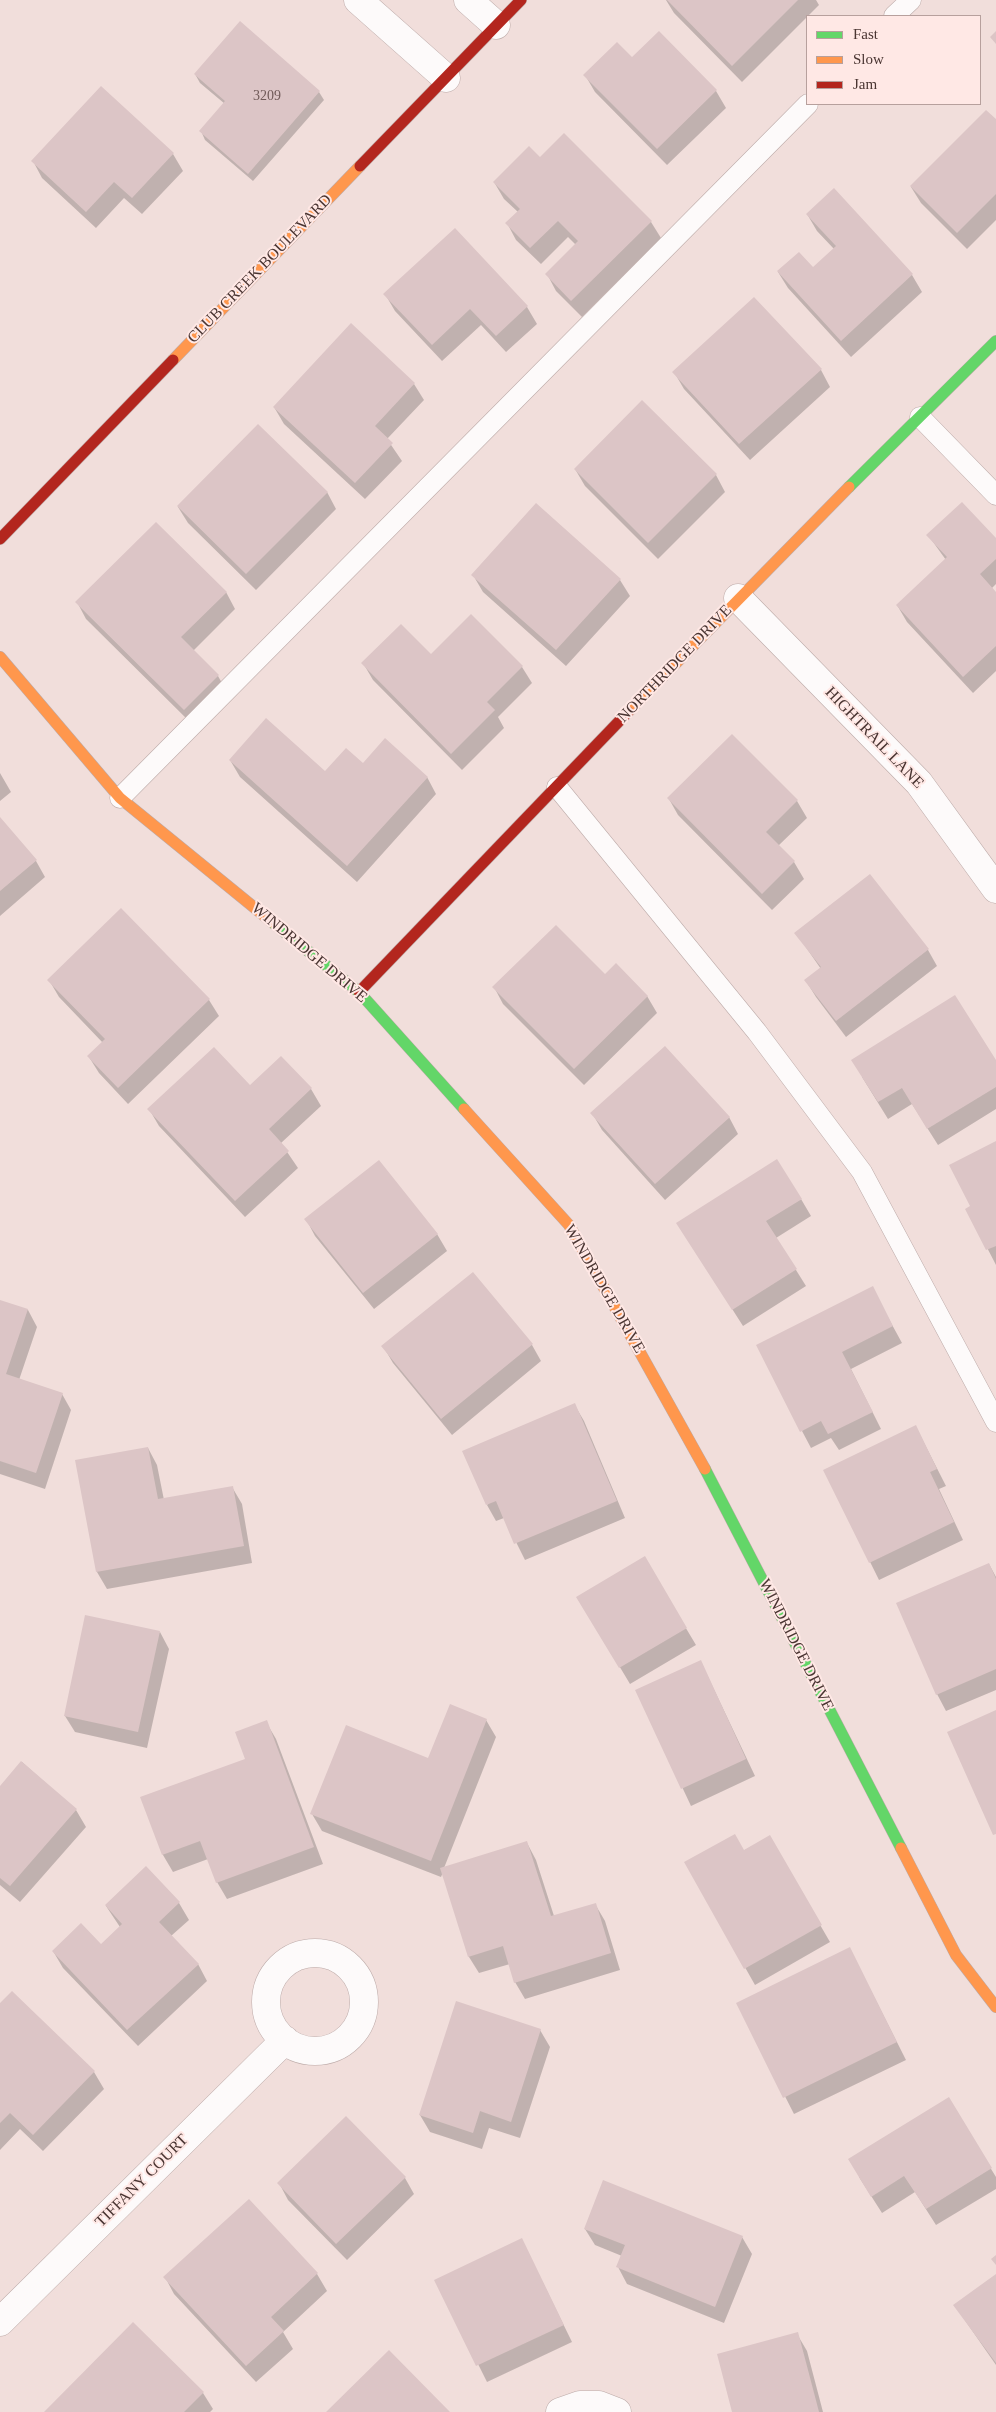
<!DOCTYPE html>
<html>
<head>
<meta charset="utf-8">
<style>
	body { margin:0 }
	#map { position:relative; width:996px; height:2412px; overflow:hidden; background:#f1dedb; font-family:Georgia,serif }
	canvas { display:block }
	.legend { position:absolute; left:806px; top:15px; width:175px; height:90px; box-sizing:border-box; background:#ffe8e5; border:1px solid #b7a09d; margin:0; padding:6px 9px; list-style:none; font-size:15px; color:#4a3532 }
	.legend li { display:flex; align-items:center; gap:10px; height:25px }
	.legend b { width:25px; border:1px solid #b7a09d }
</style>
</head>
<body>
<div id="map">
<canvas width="996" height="2412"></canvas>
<ul class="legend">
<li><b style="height:6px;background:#63d668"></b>Fast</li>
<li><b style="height:6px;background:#ff974d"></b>Slow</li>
<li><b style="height:6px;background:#b3261e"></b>Jam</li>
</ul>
</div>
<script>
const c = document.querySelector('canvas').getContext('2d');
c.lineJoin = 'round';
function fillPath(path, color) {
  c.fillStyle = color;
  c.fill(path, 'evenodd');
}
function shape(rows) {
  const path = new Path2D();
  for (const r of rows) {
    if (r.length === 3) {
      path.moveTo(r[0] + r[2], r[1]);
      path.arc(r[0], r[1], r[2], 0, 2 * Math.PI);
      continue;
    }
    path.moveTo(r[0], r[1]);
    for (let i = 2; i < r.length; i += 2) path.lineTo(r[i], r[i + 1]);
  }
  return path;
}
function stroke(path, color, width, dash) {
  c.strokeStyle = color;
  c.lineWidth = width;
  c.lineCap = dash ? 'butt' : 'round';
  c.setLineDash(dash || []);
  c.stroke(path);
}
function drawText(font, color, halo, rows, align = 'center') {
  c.font = font + ' Georgia,serif';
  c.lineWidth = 4;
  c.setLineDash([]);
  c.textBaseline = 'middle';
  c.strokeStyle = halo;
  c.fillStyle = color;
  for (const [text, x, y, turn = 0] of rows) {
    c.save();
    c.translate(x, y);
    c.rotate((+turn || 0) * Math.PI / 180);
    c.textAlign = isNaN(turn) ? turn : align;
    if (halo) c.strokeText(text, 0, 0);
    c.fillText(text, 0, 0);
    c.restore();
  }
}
fillPath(shape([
	[666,0,816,0,819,5,742,82,674,13],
	[659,33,716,91,726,108,667,165,595,92,585,75,632,59],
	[195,74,319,92,324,100,253,181,205,140,201,131,225,104,200,83],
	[996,121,996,220,967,249,921,203,911,187],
	[173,154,183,171,142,214,124,198,96,228,42,178,33,161],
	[494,182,651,222,661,238,582,317,556,291,547,274,576,245,568,237,541,264,516,240,507,223,518,212,504,199],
	[834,190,912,275,922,292,851,357,788,288,778,272,813,269,834,249,817,231,807,214],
	[455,230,527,307,537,324,506,352,481,325,442,361,395,311,385,294],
	[821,370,830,387,750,460,684,389,674,372],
	[414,384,424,400,387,439,402,461,365,499,284,424,274,407],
	[575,469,716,475,725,492,658,559,585,486],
	[327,492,336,509,256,590,188,523,178,507],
	[928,535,996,540,996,584,992,588,996,593,996,671,973,693,907,622,897,605,946,560],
	[473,575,620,580,630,596,566,666,483,592],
	[226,592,235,609,193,651,218,676,227,692,194,726,86,619,77,602],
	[431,655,522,667,532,683,498,717,504,728,462,770,373,680,363,663],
	[732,735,797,801,807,818,778,846,794,862,804,879,772,910,678,815,669,799],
	[230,760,325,773,427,777,436,794,357,882,240,777],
	[0,773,11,792,0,801],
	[0,819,36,861,45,877,0,916],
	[796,933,928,950,937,966,846,1037,816,997,806,981,821,969],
	[605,976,647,996,657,1013,584,1085,503,1004,494,987],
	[49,980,209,1000,219,1016,128,1104,99,1073,89,1057,103,1043,59,997],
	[281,1058,311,1089,321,1106,281,1143,298,1168,245,1217,159,1126,149,1109,250,1086],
	[996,1063,996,1109,938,1145,912,1104,888,1119,862,1077],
	[592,1113,729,1117,738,1134,665,1200,602,1130],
	[996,1142,996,1265,967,1209,972,1207],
	[801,1199,811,1216,776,1238,806,1286,743,1326,688,1240],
	[306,1219,437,1234,447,1251,374,1309,315,1236],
	[872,1288,902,1343,851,1369,881,1429,839,1450,831,1438,811,1448,802,1431],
	[0,1301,28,1310,37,1327,19,1380,62,1394,71,1410,45,1489,0,1474],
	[532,1345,541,1361,452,1435,393,1363,383,1346],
	[574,1404,584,1421,625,1518,525,1560,504,1518,496,1521,487,1505],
	[916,1427,946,1486,939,1489,963,1540,879,1580,825,1471],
	[148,1448,157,1465,164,1500,232,1487,242,1504,252,1563,107,1589,97,1572,77,1461],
	[644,1558,696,1645,630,1684,578,1597],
	[989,1564,996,1577,996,1690,946,1711,937,1694],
	[160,1632,169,1649,147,1748,75,1732,65,1716],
	[701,1662,755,1776,691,1806,637,1691],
	[486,1720,496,1737,444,1868,527,1843,536,1860,554,1916,595,1904,605,1921,620,1970,525,1999,515,1982,510,1964,479,1973,469,1957,443,1872,441,1877,322,1831,312,1814,429,1760],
	[266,1722,276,1739,323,1864,227,1899,217,1882,208,1859,173,1872,163,1855,142,1798,247,1759],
	[22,1762,76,1810,86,1827,20,1902,0,1885,0,1788],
	[769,1837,830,1942,755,1985,686,1863,743,1851],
	[146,1868,179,1903,189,1920,171,1936,198,1964,207,1981,138,2046,63,1968,53,1951,101,1945,120,1927,106,1906],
	[850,1949,906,2060,794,2114,738,2004],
	[12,1993,94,2072,104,2089,43,2151,20,2129,0,2150,0,2005],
	[540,2030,550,2047,520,2138,489,2128,482,2149,430,2132,420,2115],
	[948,2099,996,2177,996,2189,936,2225,915,2192,882,2213,859,2177],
	[405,2178,414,2194,347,2260,288,2200,279,2183],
	[249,2200,317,2274,327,2291,283,2332,293,2349,256,2382,174,2294,165,2277],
	[585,2229,742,2237,752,2254,724,2323,627,2284,618,2267,622,2256,595,2245],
	[522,2240,572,2342,487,2382,436,2280],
	[996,2276,996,2365,955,2306],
	[797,2334,807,2351,823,2412,734,2412],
	[203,2393,213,2409,210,2412,46,2412]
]), '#0003');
fillPath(shape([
	[667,0,798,0,732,66],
	[240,21,320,91,248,174,199,131,225,101,194,74],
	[659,31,717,90,657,149,583,75,617,42,632,57],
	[996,31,996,44,990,37],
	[101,86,174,153,132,198,114,182,86,212,31,161],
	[986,110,996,119,996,194,957,233,910,186],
	[564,133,652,221,571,301,545,274,578,241,558,221,530,248,505,223,520,209,493,182,529,146,540,157],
	[834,188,913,274,841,341,777,271,799,252,813,267,836,246,806,214],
	[455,228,528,306,496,336,470,309,432,345,383,294],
	[754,297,822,369,739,444,672,372],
	[351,323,415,383,375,426,393,443,355,483,273,407],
	[642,400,717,474,648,543,574,469],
	[258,424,328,492,246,574,177,506],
	[962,502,996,538,996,559,980,574,996,592,996,646,963,677,896,605,947,557,926,535],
	[536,503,621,579,556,650,471,575],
	[156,522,227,592,181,637,219,675,184,710,75,602],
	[471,614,523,666,487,702,495,710,451,754,361,663,401,624,431,654],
	[266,718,325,771,346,748,363,763,385,738,428,777,347,866,229,760],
	[732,734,798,800,766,832,795,861,762,894,667,798],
	[0,817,37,860,0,891],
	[870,874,929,949,836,1021,804,980,821,967,794,933],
	[121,908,210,999,118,1088,87,1056,105,1039,47,980],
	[556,925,605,974,616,963,648,996,574,1069,492,987],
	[955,995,996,1060,996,1087,927,1129,902,1088,878,1102,851,1060],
	[665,1046,730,1117,655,1184,590,1113],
	[214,1047,250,1085,281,1056,312,1088,269,1129,289,1151,235,1201,147,1109],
	[996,1141,996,1246,986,1250,965,1209,970,1206,949,1165],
	[777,1159,802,1199,766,1221,797,1269,732,1310,676,1223],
	[379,1160,438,1234,363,1293,304,1219],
	[473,1272,533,1344,441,1419,381,1346],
	[873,1286,893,1326,842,1352,873,1412,828,1434,821,1421,800,1432,756,1345],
	[0,1300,28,1309,6,1374,63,1393,36,1473,0,1461],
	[575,1403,617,1501,514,1544,496,1501,486,1505,462,1451],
	[916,1425,937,1469,930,1472,954,1522,869,1563,823,1470],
	[148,1447,158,1499,233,1486,244,1546,96,1572,75,1460],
	[645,1556,687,1628,619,1668,576,1597],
	[989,1563,996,1579,996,1669,936,1695,896,1603],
	[85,1615,160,1631,138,1732,64,1716],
	[701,1660,746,1759,681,1789,635,1690],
	[450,1704,487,1719,431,1861,310,1814,346,1725,428,1758],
	[996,1710,996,1834,993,1835,947,1732],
	[267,1720,314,1847,216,1883,200,1841,162,1855,140,1797,245,1759,235,1732],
	[21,1761,77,1809,10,1886,0,1878,0,1786],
	[735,1834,744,1850,770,1835,822,1925,744,1969,684,1862],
	[527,1841,551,1916,596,1903,611,1953,514,1983,503,1946,468,1957,440,1868],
	[146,1866,180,1902,159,1922,199,1964,127,2030,52,1951,81,1923,101,1944,122,1924,105,1905],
	[850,1947,897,2042,783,2098,736,2003],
	[12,1991,95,2071,33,2135,10,2113,0,2123,0,2003],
	[456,2001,541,2029,511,2122,480,2111,473,2133,419,2115],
	[949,2097,992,2168,926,2209,904,2176,871,2197,848,2159],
	[346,2116,406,2177,336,2244,277,2183],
	[603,2180,743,2236,715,2307,616,2267,625,2245,584,2229],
	[249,2199,318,2273,271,2317,284,2331,246,2366,163,2277],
	[522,2238,564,2325,476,2366,434,2280],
	[996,2255,996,2265,991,2259],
	[996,2274,996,2363,953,2305],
	[133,2322,204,2392,184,2412,44,2412],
	[798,2332,819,2412,732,2412,717,2354],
	[389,2350,450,2412,326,2412]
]), '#dcc5c6');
const lane = shape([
	[894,16,911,0],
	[920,417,996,495],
	[557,787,757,1032,862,1172,996,1422],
	[120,798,808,104]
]);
const street = shape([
	[358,0,446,78],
	[468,0,496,25],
	[738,598,919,783,996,889],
	[315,2002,49],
	[0,2322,285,2040],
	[560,2412,580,2405,599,2405,617,2412]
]);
const fast = shape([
	[849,487,996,341],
	[272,922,359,992,464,1109],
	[705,1469,901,1848]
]);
const slow = shape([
	[173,360,360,166],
	[0,657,120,798,272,922],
	[628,712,849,487],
	[464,1109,569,1225,705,1469],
	[901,1848,956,1955,996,2007]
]);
const jam = shape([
	[360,166,521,0],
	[0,539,173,360],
	[359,992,628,712]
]);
stroke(lane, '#bcaaa8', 21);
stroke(street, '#bcaaa8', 29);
stroke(fast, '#bcaaa8', 12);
stroke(slow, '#bcaaa8', 12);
stroke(jam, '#bcaaa8', 12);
stroke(lane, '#fdfafa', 20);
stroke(street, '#fdfafa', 28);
stroke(fast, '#63d668', 11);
stroke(slow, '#ff974d', 11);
stroke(jam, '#b3261e', 11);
drawText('14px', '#705a58', null, [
	["3209",267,96]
]);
drawText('16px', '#4a3532', '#ffe8e5', [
	["CLUB CREEK BOULEVARD",260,269,-46],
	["NORTHRIDGE DRIVE",675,664,-46],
	["HIGHTRAIL LANE",874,738,46],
	["WINDRIDGE DRIVE",309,953,40],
	["WINDRIDGE DRIVE",604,1289,60],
	["WINDRIDGE DRIVE",796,1645,63],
	["TIFFANY COURT",142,2181,-45]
]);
</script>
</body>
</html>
